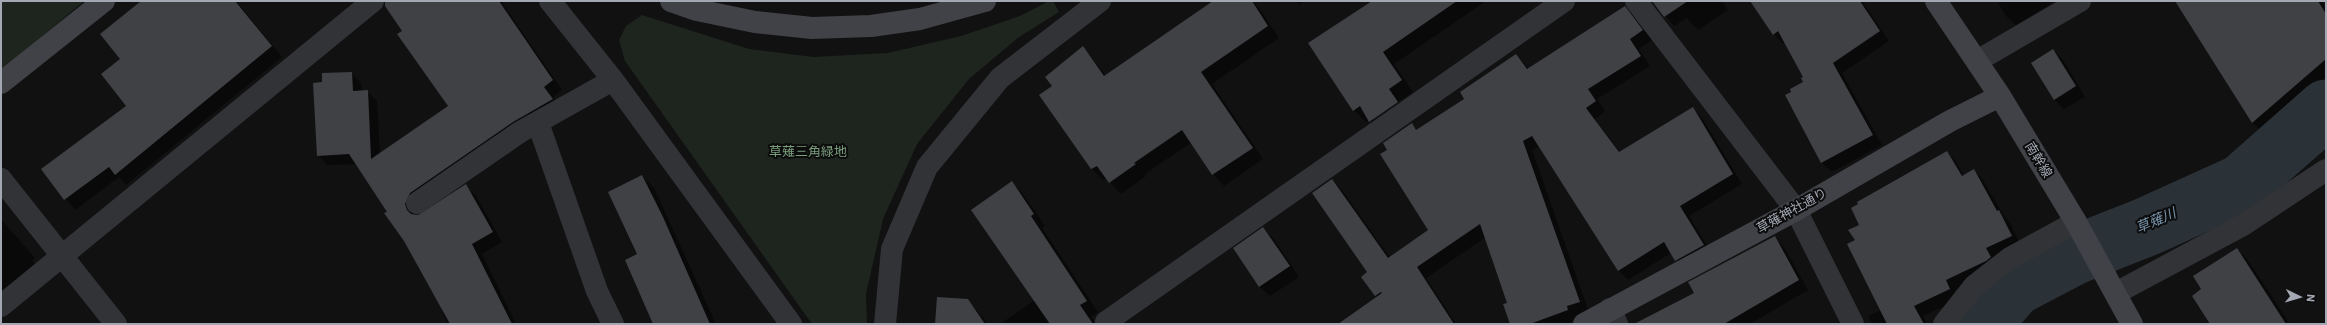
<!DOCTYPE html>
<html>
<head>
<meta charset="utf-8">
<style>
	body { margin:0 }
	#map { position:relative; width:2327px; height:325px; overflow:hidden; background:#111112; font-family:"IBM Plex Sans",sans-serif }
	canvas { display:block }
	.frame { position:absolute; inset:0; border:2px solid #a3a8b3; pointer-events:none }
	.north { position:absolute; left:2279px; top:277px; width:40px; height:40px; -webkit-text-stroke:3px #0c0c0d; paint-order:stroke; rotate:95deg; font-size:11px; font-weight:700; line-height:16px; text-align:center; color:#a3a8b3 }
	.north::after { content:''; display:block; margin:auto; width:14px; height:18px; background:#a3a8b3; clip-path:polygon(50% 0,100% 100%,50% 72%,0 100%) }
</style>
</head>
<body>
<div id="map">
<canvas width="2327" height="325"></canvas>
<div class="frame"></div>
<div class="north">N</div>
</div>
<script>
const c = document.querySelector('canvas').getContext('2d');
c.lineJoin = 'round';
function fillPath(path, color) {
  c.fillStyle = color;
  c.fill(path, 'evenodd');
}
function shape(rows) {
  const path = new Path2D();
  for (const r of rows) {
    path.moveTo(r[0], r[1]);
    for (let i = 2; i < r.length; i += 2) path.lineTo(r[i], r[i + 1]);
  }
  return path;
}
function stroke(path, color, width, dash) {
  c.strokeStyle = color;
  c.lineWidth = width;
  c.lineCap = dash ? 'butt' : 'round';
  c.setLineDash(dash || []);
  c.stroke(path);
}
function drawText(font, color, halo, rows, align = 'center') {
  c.font = font + ' "IBM Plex Sans","Noto Sans JP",sans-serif';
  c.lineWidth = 4;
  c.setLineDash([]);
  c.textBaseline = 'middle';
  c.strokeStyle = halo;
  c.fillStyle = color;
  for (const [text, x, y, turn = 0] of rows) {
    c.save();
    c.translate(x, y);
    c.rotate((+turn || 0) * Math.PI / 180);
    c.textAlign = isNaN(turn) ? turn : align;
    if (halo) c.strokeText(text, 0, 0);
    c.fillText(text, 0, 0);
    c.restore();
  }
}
fillPath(shape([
	[1,1,84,1,1,71],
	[1049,1,1053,1,1059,12,1019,37,969,79,917,144,883,219,866,294,867,324,812,324,625,61,619,40,626,26,642,15,749,49,814,57,888,53,961,36,1020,16]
]), '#1e251e');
fillPath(shape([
	[143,1,236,1,282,57,126,185,119,177,75,210,42,170,127,106,122,59],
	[386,1,505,1,502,3,562,90,553,97,562,109,420,202,414,214,419,216,466,186,476,196,502,242,482,254,516,324,448,324,441,309,442,308,389,212,357,164,327,165,318,155,323,83,351,73,361,83,362,91,367,91,377,101,380,154,449,106],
	[1215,1,1252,1,1259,8,1279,38,1212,84,1263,159,1224,186,1213,174,1192,142,1145,174,1146,176,1121,194,1106,178,1103,180,1092,169,1101,164,1092,168,1053,86,1083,47,1106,76],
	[1295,1,1305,1,1299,5],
	[1374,1,1486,1,1394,64,1413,92,1372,119,1372,122,1400,102,1409,115,1382,133,1369,120,1366,122,1354,110],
	[1653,1,1722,1,1728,10,1698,30,1687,18,1674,26],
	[1751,1,1862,1,1889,41,1842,73,1882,145,1832,172,1822,163,1787,95,1804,82,1805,77,1785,42,1783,44,1774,34],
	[1997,1,2055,1,2016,25,2006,16],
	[2176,1,2321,1,2326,9,2326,85,2265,135,2252,122],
	[1625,7,1652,40,1639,49,1650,66,1597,99,1605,111,1595,119,1620,152,1693,108,1702,118,1742,184,1689,216,1713,255,1686,270,1671,253,1628,280,1619,271,1540,146,1532,150,1589,312,1576,316,1578,320,1566,324,1516,324,1486,237,1426,278,1456,324,1340,324,1378,298,1363,277,1369,273,1332,180,1342,190,1390,258,1430,230,1388,150,1411,124,1418,131,1466,99,1516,55,1529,69],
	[2053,50,2063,60,2085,97,2064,109,2054,99],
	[1947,152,1956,162,1964,176,1974,170,1983,180,2004,216,2009,221,2021,246,1996,270,1955,290,1959,299,1923,316,1927,324,1872,324,1868,316,1881,310,1856,241,1860,225],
	[642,176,654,188,716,324,654,324,638,255],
	[1012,182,1023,194,1045,226,1042,228,1098,312,1091,317,1096,324,1000,324,1035,300],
	[1,219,35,258,32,260,38,268,1,299],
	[1263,229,1273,238,1299,277,1270,296,1260,287,1234,249],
	[1775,237,1784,247,1808,290,1750,324,1659,324,1695,294],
	[2237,249,2247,259,2290,324,2212,324,2203,290],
	[968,300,988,324,936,324]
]), '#0007');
stroke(shape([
	[1982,324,2014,287,2075,255,2146,227,2241,184,2326,109]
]), '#2a3238', 59);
fillPath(shape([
	[141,1,235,1,272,46,115,175,109,167,64,200,41,169,126,106,101,74,120,59,100,34],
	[385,1,499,1,553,80,544,87,553,99,513,122,410,193,405,204,407,210,411,214,418,215,466,184,493,232,472,244,512,324,450,324,404,241,384,213,387,212,349,154,317,156,313,83,322,82,322,73,352,72,353,91,368,90,371,159,448,106,397,34,402,31,385,6],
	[1213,1,1252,1,1268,26,1201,72,1253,148,1212,175,1182,130,1134,163,1136,164,1109,183,1097,166,1091,169,1039,95,1052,86,1045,77,1083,46,1104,76],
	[1372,1,1457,1,1383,52,1402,80,1389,89,1398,102,1369,122,1360,106,1353,111,1308,43],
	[1652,1,1688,1,1664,17],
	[1750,1,1860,1,1880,31,1833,63,1873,135,1821,163,1785,95,1791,92,1790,89,1803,82,1801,78,1803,77,1778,31,1773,35],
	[2175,1,2318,1,2326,14,2326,59,2252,123],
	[1625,6,1643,30,1630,39,1641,56,1588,89,1596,101,1586,108,1619,152,1693,107,1733,174,1680,206,1704,245,1675,261,1664,242,1618,271,1532,136,1523,141,1580,302,1567,306,1568,310,1530,324,1510,324,1503,304,1507,303,1480,224,1417,267,1454,324,1338,324,1382,293,1381,292,1375,296,1361,277,1367,272,1312,193,1332,179,1388,258,1428,230,1380,154,1387,150,1383,143,1412,123,1416,130,1464,99,1460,92,1516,54,1527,69],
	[2053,49,2076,86,2054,100,2031,63],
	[1947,151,1962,176,1974,169,1997,211,1999,210,2012,236,1986,248,1991,257,1986,261,1946,280,1950,289,1914,306,1924,324,1887,324,1847,244,1855,240,1848,230,1859,225,1851,208,1858,204,1857,202],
	[642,175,663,217,710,324,653,324,625,260,637,254,608,192],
	[1012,181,1034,214,1031,216,1087,301,1080,305,1093,324,1050,324,971,210],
	[1263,227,1290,266,1259,287,1233,248],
	[1775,236,1799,280,1724,324,1634,324,1694,293,1688,282],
	[2237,248,2286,324,2210,324,2192,296,2201,289,2193,276],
	[937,297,968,299,985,324,935,324]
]), '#404145');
stroke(shape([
	[550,1,613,80,791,324],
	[1636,1,1796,210,1853,324],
	[1977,61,2080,1],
	[538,123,597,291,613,324],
	[1,179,116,324],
	[417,203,520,132,613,80],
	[2116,293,2243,225,2326,170],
	[1,306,373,1],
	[1610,309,1617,324],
	[885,324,892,249,927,167,1000,78,1100,1],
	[1107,324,1106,322,1564,1],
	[1944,324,1974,286,2010,258,2076,222]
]), '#323337', 22);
stroke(shape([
	[671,1,697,10,755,22,812,28,871,26,920,19,985,1],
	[1936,1,2000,96,2076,222,2132,324],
	[1,83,104,1],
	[1584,324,1796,210,1950,121,2000,96]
]), '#404247', 22);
drawText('13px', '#7a9d7c', '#0c0c0d', [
	["草薙三角緑地",808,152]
]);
drawText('13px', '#a3a8b3', '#0c0c0d', [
	["南幹線",2038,160,59],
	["草薙神社通り",1792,211,-29]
]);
drawText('italic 14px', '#7a96ad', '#0c0c0d', [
	["草薙川",2156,221,-23]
]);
</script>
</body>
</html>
